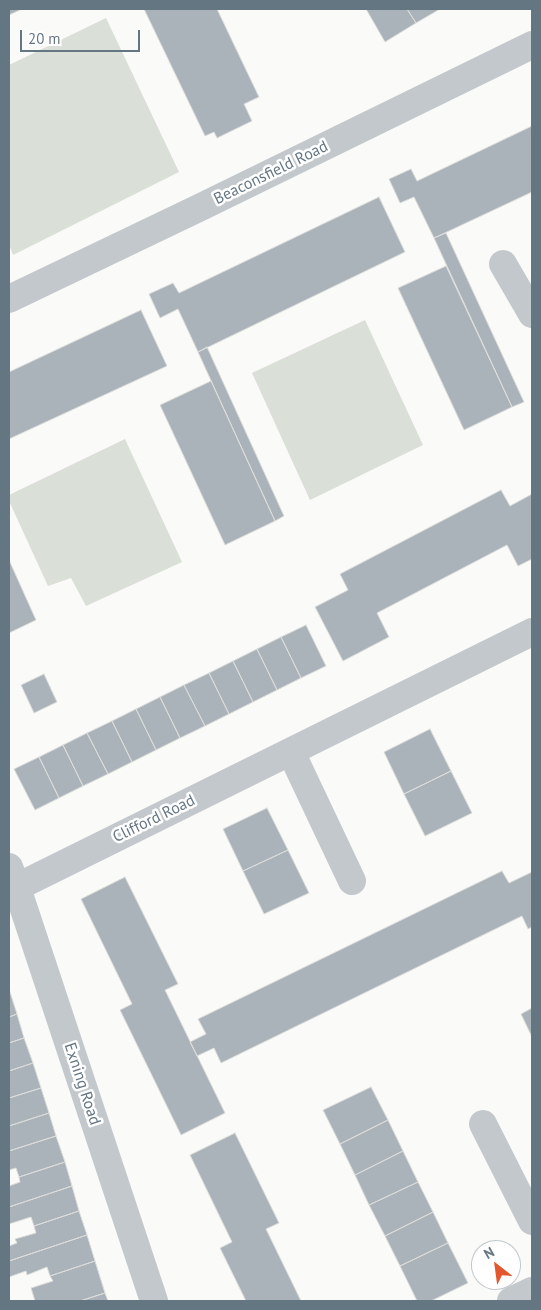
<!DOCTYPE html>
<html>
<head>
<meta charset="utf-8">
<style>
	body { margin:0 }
	#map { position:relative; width:541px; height:1310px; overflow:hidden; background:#fafaf8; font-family:"PT Sans",sans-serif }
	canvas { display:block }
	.frame { position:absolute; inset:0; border:10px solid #657683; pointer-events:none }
	.north { position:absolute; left:471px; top:1240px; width:50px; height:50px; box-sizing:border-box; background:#fff; border:1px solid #c1c8cd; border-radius:50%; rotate:330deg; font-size:14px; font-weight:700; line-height:20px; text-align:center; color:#657683 }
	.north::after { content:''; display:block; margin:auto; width:18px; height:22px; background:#e4572e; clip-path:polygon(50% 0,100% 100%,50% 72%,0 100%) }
	.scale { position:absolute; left:20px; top:30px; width:120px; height:22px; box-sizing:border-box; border:2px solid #657683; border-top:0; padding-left:6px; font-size:15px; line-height:18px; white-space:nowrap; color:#657683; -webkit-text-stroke:4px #fff; paint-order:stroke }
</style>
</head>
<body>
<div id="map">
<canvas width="541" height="1310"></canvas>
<div class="frame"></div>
<div class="north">N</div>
<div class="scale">20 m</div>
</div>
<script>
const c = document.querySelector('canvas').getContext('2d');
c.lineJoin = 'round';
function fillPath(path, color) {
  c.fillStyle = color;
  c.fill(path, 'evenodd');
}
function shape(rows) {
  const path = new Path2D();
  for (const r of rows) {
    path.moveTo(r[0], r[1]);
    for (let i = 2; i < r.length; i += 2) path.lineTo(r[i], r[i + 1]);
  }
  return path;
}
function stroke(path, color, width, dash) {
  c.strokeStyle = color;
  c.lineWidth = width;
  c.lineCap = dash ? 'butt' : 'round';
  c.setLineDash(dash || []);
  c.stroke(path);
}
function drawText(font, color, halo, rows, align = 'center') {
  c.font = font + ' "PT Sans",sans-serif';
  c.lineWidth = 5;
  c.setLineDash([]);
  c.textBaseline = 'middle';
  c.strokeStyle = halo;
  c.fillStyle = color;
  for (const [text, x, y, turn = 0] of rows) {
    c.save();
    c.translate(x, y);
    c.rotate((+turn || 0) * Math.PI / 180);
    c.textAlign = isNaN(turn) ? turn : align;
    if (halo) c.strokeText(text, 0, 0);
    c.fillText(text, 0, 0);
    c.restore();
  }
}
fillPath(shape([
	[106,18,179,172,13,255,9,244,9,65],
	[365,320,423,445,310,500,252,373],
	[125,439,182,562,86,606,71,578,48,586,9,501,9,495]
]), '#dadfd7');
const building = shape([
	[9,9,22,9,9,15,9,9],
	[144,9,217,9,259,97,244,104,252,121,217,138,214,132,205,136,144,9],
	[366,9,407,9,416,23,385,42,366,9],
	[407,9,440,9,416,23,407,9],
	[532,126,532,192,434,238,414,197,400,203,389,179,411,169,417,181,532,126],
	[379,197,405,252,198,352,178,309,160,318,149,294,173,283,179,293,379,197],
	[446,233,524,402,512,407,434,238,446,233],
	[446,266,512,407,464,430,398,288,446,266],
	[141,310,167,366,9,439,9,372,141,310],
	[207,347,284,516,275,521,198,352,207,347],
	[211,381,275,521,225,545,160,405,211,381],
	[501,490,510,506,532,494,532,559,518,566,507,545,377,613,389,637,343,661,315,607,348,590,340,574,501,490],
	[9,560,36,620,9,633,9,560],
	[306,625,326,666,301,678,281,637,306,625],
	[281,637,301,678,277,690,257,649,281,637],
	[257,649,277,690,253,702,233,661,257,649],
	[233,661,253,702,229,714,209,673,233,661],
	[209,673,229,714,205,726,184,685,209,673],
	[44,674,57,702,34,713,21,685,44,674],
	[184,685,205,726,180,738,160,697,184,685],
	[160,697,180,738,156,750,136,709,160,697],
	[136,709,156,750,132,762,112,721,136,709],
	[112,721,132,762,108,774,87,733,112,721],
	[430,729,451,771,404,794,384,752,430,729],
	[87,733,108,774,83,786,63,745,87,733],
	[63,745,83,786,59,798,39,757,63,745],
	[39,757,59,798,35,810,14,769,39,757],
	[451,771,472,813,425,836,404,794,451,771],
	[267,808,288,850,243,871,223,829,267,808],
	[288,850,309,893,264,914,243,871,288,850],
	[502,871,509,883,532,872,532,927,528,929,522,916,221,1063,214,1048,197,1056,190,1042,206,1034,198,1019,502,871],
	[125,877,178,984,165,990,225,1113,181,1135,120,1010,132,1004,81,899,125,877],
	[9,989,17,1014,9,1017,9,989],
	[532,1008,532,1037,521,1014,532,1008],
	[17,1014,24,1038,9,1043,9,1017,17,1014],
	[24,1038,33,1063,9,1071,9,1043,24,1038],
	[33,1063,41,1088,9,1098,9,1071,33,1063],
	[371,1087,388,1120,340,1144,323,1110,371,1087],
	[41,1088,49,1113,9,1126,9,1098,41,1088],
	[49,1113,56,1136,9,1151,9,1126,49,1113],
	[388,1120,403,1151,355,1175,340,1144,388,1120],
	[235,1133,279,1223,266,1229,301,1301,246,1301,220,1248,232,1242,190,1155,235,1133],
	[56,1136,65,1162,19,1177,16,1168,9,1170,9,1151,56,1136],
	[403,1151,418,1182,369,1205,355,1175,403,1151],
	[65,1162,72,1186,9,1207,9,1186,20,1182,19,1177,65,1162],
	[418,1182,433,1212,385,1236,369,1205,418,1182],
	[72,1186,79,1211,34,1226,31,1217,9,1224,9,1207,72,1186],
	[79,1211,87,1235,9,1261,9,1246,17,1243,15,1239,36,1233,34,1226,79,1211],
	[433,1212,448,1243,400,1266,385,1236,433,1212],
	[87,1235,95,1261,50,1276,47,1267,27,1275,26,1271,9,1277,9,1261,87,1235],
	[448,1243,468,1283,431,1301,417,1301,400,1266,448,1243],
	[95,1261,105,1293,80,1301,35,1301,31,1288,53,1281,50,1276,95,1261],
	[105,1293,108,1301,80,1301,105,1293]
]);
fillPath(building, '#aab3b9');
stroke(building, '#dcdcda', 1);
stroke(shape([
	[503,264,532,314],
	[9,299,203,206,532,45],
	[291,752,352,881],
	[9,867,17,888,154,1301],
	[9,891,532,632],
	[483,1124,532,1221],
	[511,1301,532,1291]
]), '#c3c8cc', 28);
drawText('16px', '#657683', '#fff', [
	["Beaconsfield Road",271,173,-26],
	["Clifford Road",154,819,-26],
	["Exning Road",82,1084,72]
]);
</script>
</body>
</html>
